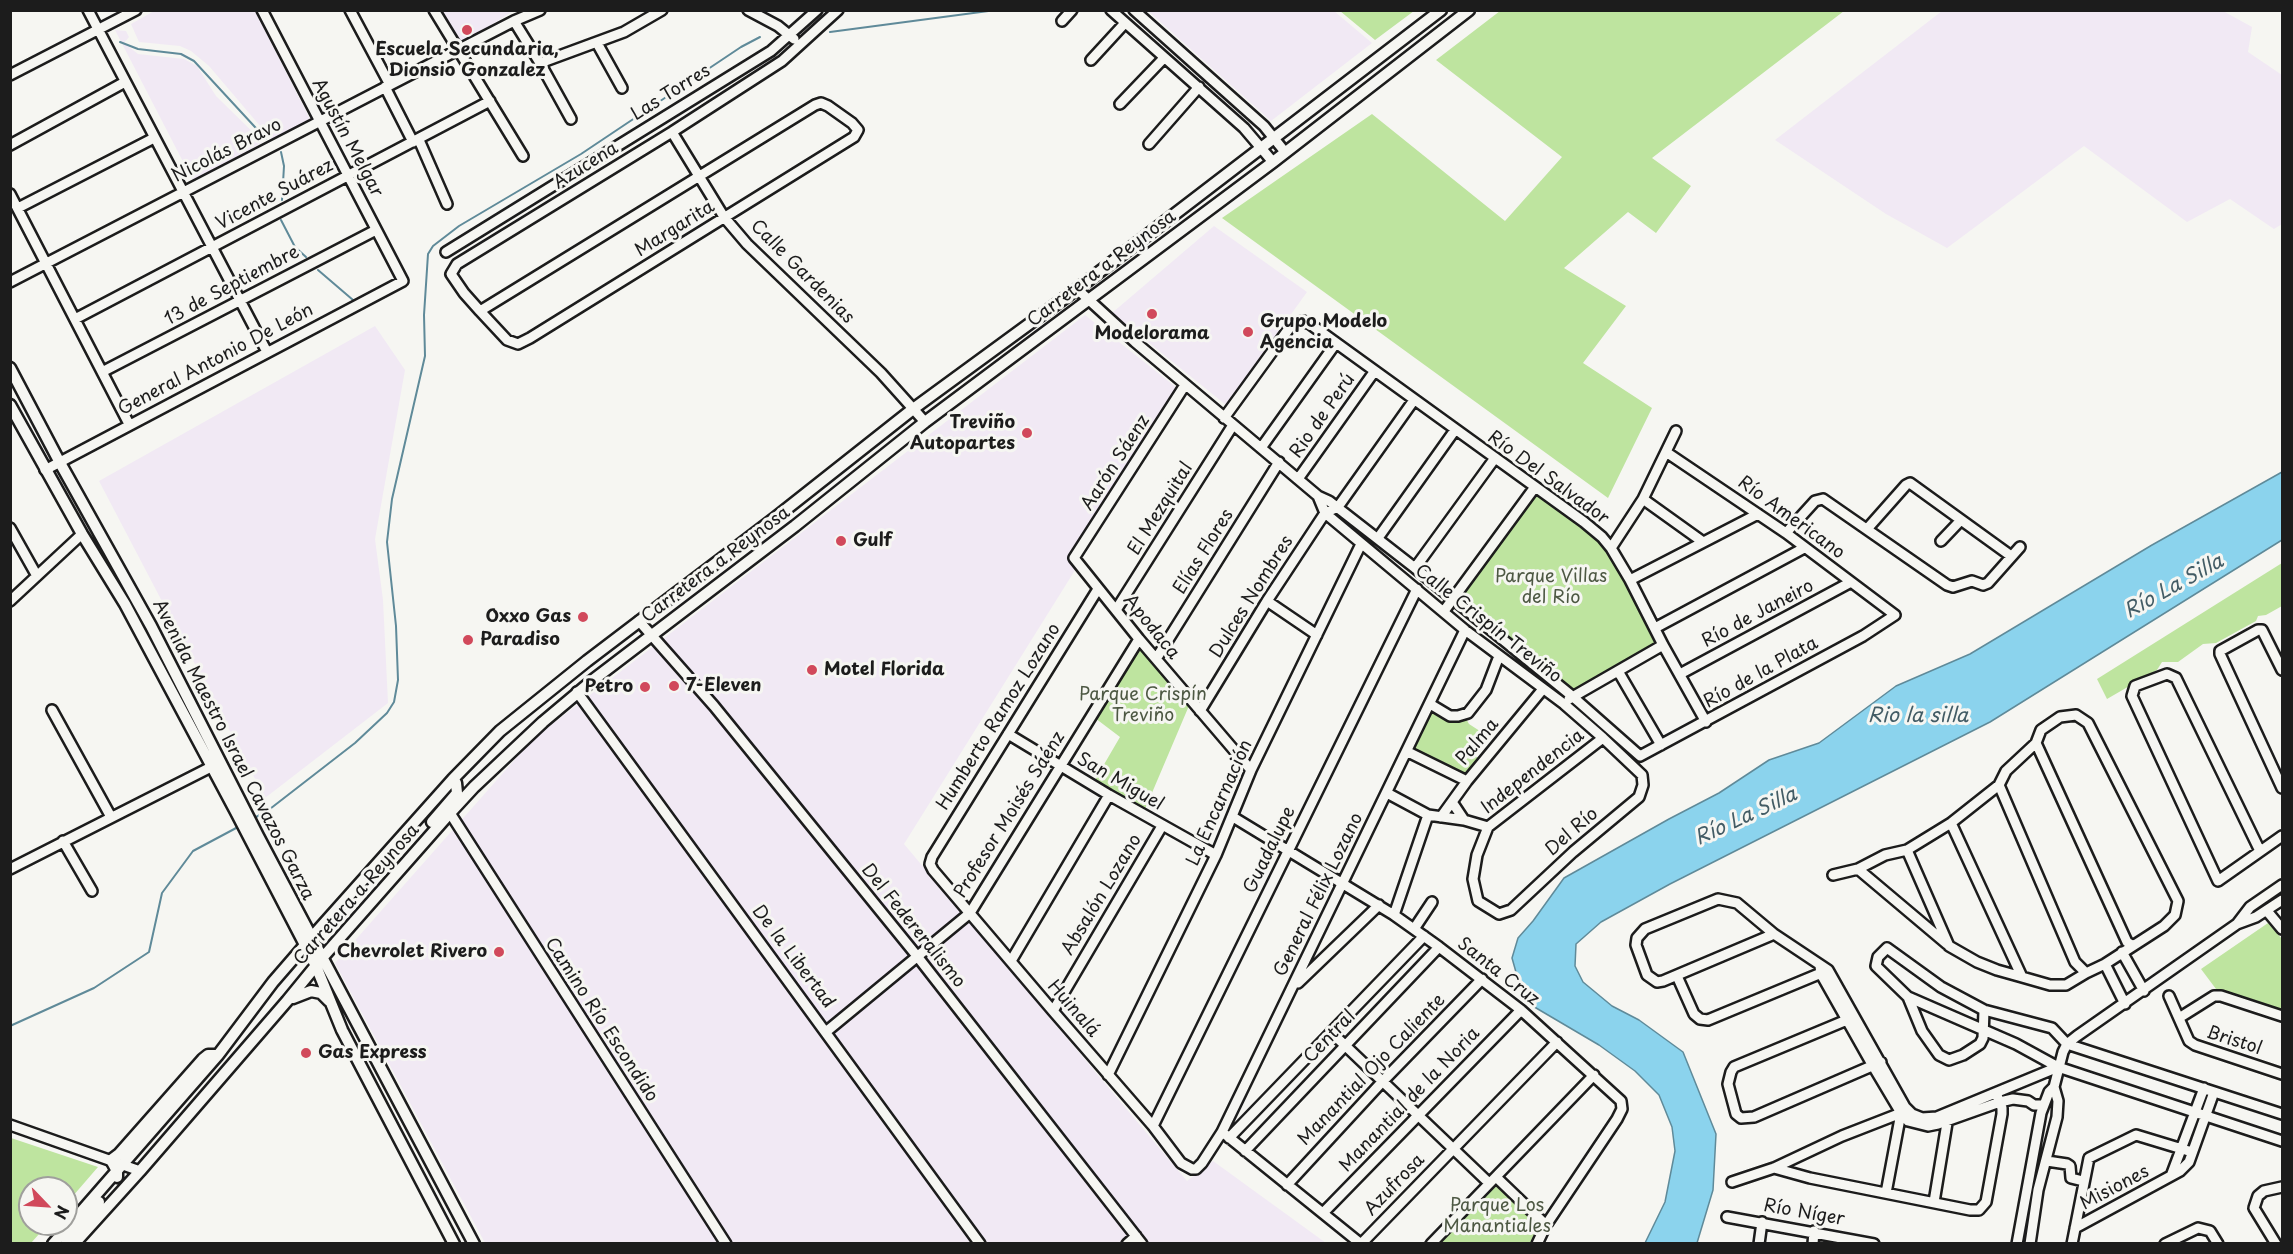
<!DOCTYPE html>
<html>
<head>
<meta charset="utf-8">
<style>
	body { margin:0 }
	#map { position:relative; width:2293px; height:1254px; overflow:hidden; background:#f6f6f2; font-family:"Playpen Sans",sans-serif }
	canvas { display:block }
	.frame { position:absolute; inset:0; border:12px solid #1c1c1c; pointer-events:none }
	.north { position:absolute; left:18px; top:1176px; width:60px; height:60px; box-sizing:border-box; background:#f6f6f2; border:2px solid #9f9f9c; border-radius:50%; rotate:115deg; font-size:16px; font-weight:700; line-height:24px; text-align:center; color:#1c1c1c }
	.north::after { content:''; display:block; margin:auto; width:21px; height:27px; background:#d1495b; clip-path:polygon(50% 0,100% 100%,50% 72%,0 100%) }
</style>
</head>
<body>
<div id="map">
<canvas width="2293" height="1254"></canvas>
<div class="frame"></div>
<div class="north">N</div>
</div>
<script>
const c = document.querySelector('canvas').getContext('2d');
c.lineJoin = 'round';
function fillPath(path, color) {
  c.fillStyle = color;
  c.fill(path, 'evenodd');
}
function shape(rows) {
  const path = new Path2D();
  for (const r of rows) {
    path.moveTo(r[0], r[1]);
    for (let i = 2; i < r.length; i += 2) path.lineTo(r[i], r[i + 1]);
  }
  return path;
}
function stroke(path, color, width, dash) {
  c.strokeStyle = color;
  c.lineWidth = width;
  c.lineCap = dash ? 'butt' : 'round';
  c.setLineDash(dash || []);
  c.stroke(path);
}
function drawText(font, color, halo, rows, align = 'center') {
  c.font = font + ' "Playpen Sans",sans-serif';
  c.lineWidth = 6;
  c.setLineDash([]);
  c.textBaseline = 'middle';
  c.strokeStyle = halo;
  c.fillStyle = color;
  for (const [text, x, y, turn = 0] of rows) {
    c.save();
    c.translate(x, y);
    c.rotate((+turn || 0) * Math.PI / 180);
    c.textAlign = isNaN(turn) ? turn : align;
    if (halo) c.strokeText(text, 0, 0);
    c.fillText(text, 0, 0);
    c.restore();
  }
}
fillPath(shape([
	[156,10,255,11,310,119,272,140,209,66,191,51,180,46,139,42,131,24],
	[439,11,513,11,461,45],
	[1148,11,1334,11,1372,43,1271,121],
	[1942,11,2223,11,2252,27,2248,52,2282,75,2282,224,2274,229,2230,199,2187,222,2084,146,1947,248,1886,214,1775,140],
	[115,30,126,31,129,37,124,43,138,54,184,59,197,66,216,96,263,142,193,181],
	[1214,226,1307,292,1226,405,1112,313],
	[1085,315,1177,388,1072,575,904,844,1187,1181,1213,1161,1326,1243,485,1243,335,963,534,738],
	[375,326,405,370,375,539,383,600,388,703,265,798,99,481]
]), '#f1e9f4');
fillPath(shape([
	[1340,11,1414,11,1375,40],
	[1500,11,1844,11,1652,158,1691,186,1656,233,1628,212,1564,268,1626,306,1583,363,1652,408,1608,498,1222,218,1372,114,1505,221,1562,157,1436,60],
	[1535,487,1602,537,1663,645,1572,696,1454,599],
	[2282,563,2282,606,2266,615,2258,616,2256,621,2216,643,2203,644,2178,662,2162,662,2157,670,2107,699,2097,679],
	[1139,639,1191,701,1143,814,1092,785,1120,737,1091,715],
	[1430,704,1445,714,1464,715,1469,724,1486,735,1474,755,1483,762,1467,781,1408,752],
	[2268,923,2282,939,2282,1010,2216,989,2201,969],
	[11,1138,98,1167,66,1204,66,1188,30,1188,30,1224,48,1224,31,1243,11,1243],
	[1496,1177,1546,1225,1537,1243,1431,1244]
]), '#bee49f');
const water = shape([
	[2282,472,2282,540,1990,722,1670,884,1601,922,1576,944,1575,966,1583,982,1612,1006,1639,1020,1683,1052,1716,1134,1713,1190,1697,1243,1645,1243,1665,1202,1675,1151,1672,1127,1659,1095,1635,1071,1599,1045,1531,1005,1521,990,1512,958,1518,938,1533,921,1564,878,1669,819,1719,793,1769,760,1819,743,1896,686,1970,654,2152,545,2282,472]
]);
fillPath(water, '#8bd3ed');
stroke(water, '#5f8a99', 1.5);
stroke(shape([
	[830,32,996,10],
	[120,42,138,49,181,54,194,61,266,139],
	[281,152,284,166,282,200],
	[281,220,295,247,306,257],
	[318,270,353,300],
	[254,818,266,812,355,743,387,713,394,702,398,680,396,626,387,542,392,499,425,356,424,315,428,254,433,246,459,226,581,154,741,47,760,37],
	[10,1026,94,988,149,952,162,893,193,851,238,827]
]), '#5f8a99', 2);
const minor = shape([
	[88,10,267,352],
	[350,10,390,85],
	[434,10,523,156],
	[748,10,778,26,794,39],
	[1111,10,1244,128,1273,162],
	[1134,10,1264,126,1285,152],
	[514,21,540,63,571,119],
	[1062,21,1072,10],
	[597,43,622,88],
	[1091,60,1125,23],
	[540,63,624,32,662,10],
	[10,75,136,10],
	[385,87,413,142],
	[1120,104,1164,58],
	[672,132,724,217,747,244,881,373,925,422],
	[419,140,447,204],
	[1149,144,1199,87],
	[10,145,125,82],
	[10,194,129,424],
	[18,208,154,138],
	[446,252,771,51,817,10],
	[10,282,390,85,514,21,540,10],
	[1077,289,1135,342,1318,496,1329,501,1415,568,1572,696,1640,756,1863,636,1895,615,1786,533,1666,452],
	[480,311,815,105,821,103,828,106,852,123,858,130,854,137,530,338,518,344,507,340,480,311,464,293,451,274,457,264,672,132,782,61,838,10],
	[75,319,490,101],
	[102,372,376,230],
	[1185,385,1074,558,1139,639,1251,770],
	[1224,418,1293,323,1303,321,1310,324,1584,522,1602,537,1611,548,1630,580,1663,645,1706,722],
	[1261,448,1336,343],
	[45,470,403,281,262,10],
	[1298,479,1374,372],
	[1318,496,1325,513,1465,630,1564,704,1603,738,1642,775,1643,785,1639,797,1573,852,1511,910,1499,914,1478,901,1473,879,1477,855,1488,827,1603,738],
	[1643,499,1703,542],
	[10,528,37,576],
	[1867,529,1906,485,1910,483,2011,556],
	[1786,533,1815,501,1823,499,1947,585,1953,587,1972,581,1983,585,1988,583,2020,547],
	[1378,538,1455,430],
	[1941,541,1961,520],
	[1611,548,1643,499,1676,431],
	[1415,568,1495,458],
	[1630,580,1758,514],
	[1098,589,932,857,930,864,933,870,1053,1011,1153,1126,1181,1163,1192,1169,1196,1169,1202,1163,1222,1132,1465,630],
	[10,601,82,534],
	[1267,601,1317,635],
	[1116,610,1233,425],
	[1444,611,1535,487],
	[639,621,714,706,917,956,1142,1244],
	[1655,628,1804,548],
	[1156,659,1279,462],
	[2282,670,2262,630,2258,630,2220,651,2220,654,2282,788],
	[1618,671,1661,745],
	[1680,674,1851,582],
	[577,692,980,1244],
	[1569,699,1663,645],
	[1430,704,1450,716,1458,716,1468,713,1486,690,1499,656],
	[52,710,111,817],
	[1200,711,1267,601,1325,513,1338,507,1414,400],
	[1008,734,1109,795,1216,855],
	[1408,752,1467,781],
	[1999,785,2075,962,2086,973,2105,964,2164,926,2175,915,2178,901,2088,723,2076,715,2060,717,2041,730,2036,743,2127,942,2132,945],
	[1387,793,1428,815,1464,820,1488,827],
	[1452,802,1464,820],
	[450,813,726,1244],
	[1233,817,1394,915,1439,947,1521,1010,1621,1101,1622,1109,1617,1119,1546,1225,1537,1244],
	[1441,817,1467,781,1543,689],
	[1951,823,2022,977,2050,985,2066,985,2086,973],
	[63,841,92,891],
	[1907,850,1949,946,1977,962,1997,970,2022,977],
	[2260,851,2176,678,2167,674,2135,686,2132,696,2218,881,2282,836],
	[10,869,211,767],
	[1858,869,1947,944],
	[1833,875,1858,869,1885,855,1907,850,1951,823,1999,785,2006,771,2036,743],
	[2267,911,2282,929],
	[1394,915,1428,815],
	[2237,924,2250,907,2282,885],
	[1414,929,1432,902],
	[1774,934,1663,981,1657,982,1647,975,1636,945,1637,938,1645,929,1718,899,1737,903,1774,934,1828,970,1905,1107,1912,1114,1922,1118,1937,1117,2058,1067],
	[2122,952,2144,991],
	[1011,961,1109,795],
	[2105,964,2125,1004],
	[1820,966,1821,974,1873,1066,1901,1113,1908,1121,1928,1126,1938,1124,2000,1102,2013,1099,2028,1101,2034,1105,2043,1105],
	[1677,976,1694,1014,1700,1019,1708,1020,1826,971],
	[1298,983,1379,905],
	[2169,996,2189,1041,2195,1045,2282,1074],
	[1908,997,1922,1031,1939,1055,1949,1060,1963,1055,1980,1044,1983,1038,1984,1010],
	[1053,1011,1162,826],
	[1854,1017,1734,1067,1731,1072,1728,1084,1736,1114,1741,1118,1754,1117,1881,1062],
	[2179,1018,2214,996,2221,996,2282,1016],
	[827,1031,970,913,1139,639],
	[1331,1032,1489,1183],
	[1108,1075,1216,855,1251,770,1361,544],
	[2054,1087,2063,1052,2067,1044,2077,1036,2237,924,2256,917,2282,900],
	[2282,1114,2067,1044,2052,1028,1984,1010,1941,987,1887,948,1878,957,1876,966,1908,997,2016,1044,2058,1067,2282,1141],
	[10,1125,140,1171],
	[1153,1126,1417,589],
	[1226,1135,1361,1244],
	[1229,1138,1424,936],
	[1245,1151,1439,947],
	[2047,1161,2067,1164,2070,1166,2071,1178,2083,1181],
	[1774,1168,1810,1178,1970,1210,1979,1210,1986,1202,2002,1114,2002,1108,1996,1093],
	[2171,1176,2204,1088],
	[1496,1177,1546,1225],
	[1732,1182,1774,1168,1842,1136,1901,1113,1904,1109],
	[1287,1185,1382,1082,1482,979],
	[1886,1193,1901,1113],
	[1934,1202,1948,1117],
	[1323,1213,1521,1010],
	[1727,1217,1874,1244],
	[2075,1228,2180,1171,2189,1162,2214,1092],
	[1127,1244,1136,1236],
	[1361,1244,1557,1042],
	[1431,1244,1594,1075],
	[1759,1244,1762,1222],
	[1813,1244,1814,1231],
	[2017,1244,2041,1113,2049,1092,2054,1087],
	[2030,1244,2038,1190,2057,1117,2058,1101,2054,1087],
	[2072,1244,2089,1158,2136,1135,2192,1152],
	[2165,1244,2198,1228,2210,1231,2218,1244],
	[2276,1244,2254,1208,2258,1196,2264,1191,2282,1187]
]);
const major = shape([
	[10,368,59,461,151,626,258,836,474,1244],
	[10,405,82,534,125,604,236,812,316,966,342,1030,454,1244],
	[432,822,457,793,456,783,453,779],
	[293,998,311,991,321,993,329,1001],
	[117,1177,117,1171,111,1160,119,1154,203,1059,208,1055,218,1055],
	[53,1244,218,1055,273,982,312,937,453,779,500,731,587,661,775,518,913,409,1077,289,1441,10],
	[66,1244,99,1202],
	[74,1244,140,1171,287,1001,323,957,450,813,474,787,543,722,593,680,795,526,925,422,1273,162,1469,10]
]);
stroke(minor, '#1c1c1c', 14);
stroke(major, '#1c1c1c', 15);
stroke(minor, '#f6f6f2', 9);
stroke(major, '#f6f6f2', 10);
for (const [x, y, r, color] of [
	[467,30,6,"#d1495b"],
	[1152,314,6,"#d1495b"],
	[1248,332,6,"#d1495b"],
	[1027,433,6,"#d1495b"],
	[841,541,6,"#d1495b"],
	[583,617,6,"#d1495b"],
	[468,640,6,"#d1495b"],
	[812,670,6,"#d1495b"],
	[674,686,6,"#d1495b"],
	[645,687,6,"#d1495b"],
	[499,952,6,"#d1495b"],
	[306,1053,6,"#d1495b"]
]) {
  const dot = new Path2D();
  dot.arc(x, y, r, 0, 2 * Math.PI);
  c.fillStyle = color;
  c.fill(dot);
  stroke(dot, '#f6f6f2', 2);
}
drawText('bold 18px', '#1c1c1c', '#f6f6f2', [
	["Escuela Secundaria,",467,50,"center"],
	["Dionsio Gonzalez",467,71,"center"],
	["Grupo Modelo",1260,322],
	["Agencia",1260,343],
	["Modelorama",1152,334,"center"],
	["Treviño",1015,423,"right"],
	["Autopartes",1015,444,"right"],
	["Gulf",853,541],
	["Oxxo Gas",571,617,"right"],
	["Paradiso",480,640],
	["Motel Florida",824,670],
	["7-Eleven",686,686],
	["Petro",633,687,"right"],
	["Chevrolet Rivero",487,952,"right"],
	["Gas Express",318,1053]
], 'left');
drawText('18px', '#1c1c1c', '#f6f6f2', [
	["Las Torres",671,93,-32],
	["Agustín Melgar",347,138,62],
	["Nicolás Bravo",227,151,-27],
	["Azucena",586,166,-32],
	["Vicente Suárez",275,195,-28],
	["Margarita",675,229,-32],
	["Carretera a Reynosa",1102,269,-37],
	["Calle Gardenias",802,272,45],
	["13 de Septiembre",232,286,-28],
	["General Antonio De León",216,360,-28],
	["Rio de Perú",1323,416,-55],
	["Aarón Sáenz",1116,463,-57],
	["Río Del Salvador",1548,478,36],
	["El Mezquital",1161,509,-58],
	["Río Americano",1791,518,36],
	["Elías Flores",1204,552,-58],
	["Carretera a Reynosa",716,565,-37],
	["Dulces Nombres",1252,597,-58],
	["Río de Janeiro",1758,614,-28],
	["Calle Crispín Treviño",1488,624,38],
	["Apodaca",1151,627,51],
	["Río de la Plata",1761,673,-29],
	["Humberto Ramoz Lozano",999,717,-58],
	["Palma",1478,742,-50],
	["Avenida Maestro Israel Cavazos Garza",233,750,63],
	["Independencia",1533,772,-38],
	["San Miguel",1120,782,30],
	["La Encarnación",1220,803,-66],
	["Profesor Moisés Sáénz",1010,815,-58],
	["Del Río",1572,832,-41],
	["Guadalupe",1270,850,-64],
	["Carretera a Reynosa",357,895,-49],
	["Absalón Lozano",1102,895,-59],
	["General Félix Lozano",1319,895,-64],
	["Del Federeralismo",913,926,51],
	["De la Libertad",793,957,53],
	["Santa Cruz",1498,972,38],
	["Huinalá",1073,1009,49],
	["Camino Río Escondido",601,1020,57],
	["Central",1330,1037,-46],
	["Bristol",2234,1041,18],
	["Manantial Ojo Caliente",1372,1070,-46],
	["Manantial de la Noria",1410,1100,-46],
	["Azufrosa",1395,1185,-46],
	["Misiones",2115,1188,-28],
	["Río Níger",1804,1213,10]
]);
drawText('18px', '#4d5843', '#f6f6f2', [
	["Parque Villas",1551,577],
	["del Río",1551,598],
	["Parque Crispín",1143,695],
	["Treviño",1143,716],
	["Parque Los",1497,1206],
	["Manantiales",1497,1227]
]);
drawText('italic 20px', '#435c65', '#f6f6f2', [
	["Río La Silla",2174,587,-29],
	["Rio la silla",1918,716],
	["Río La Silla",1746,817,-25]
]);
</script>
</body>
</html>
